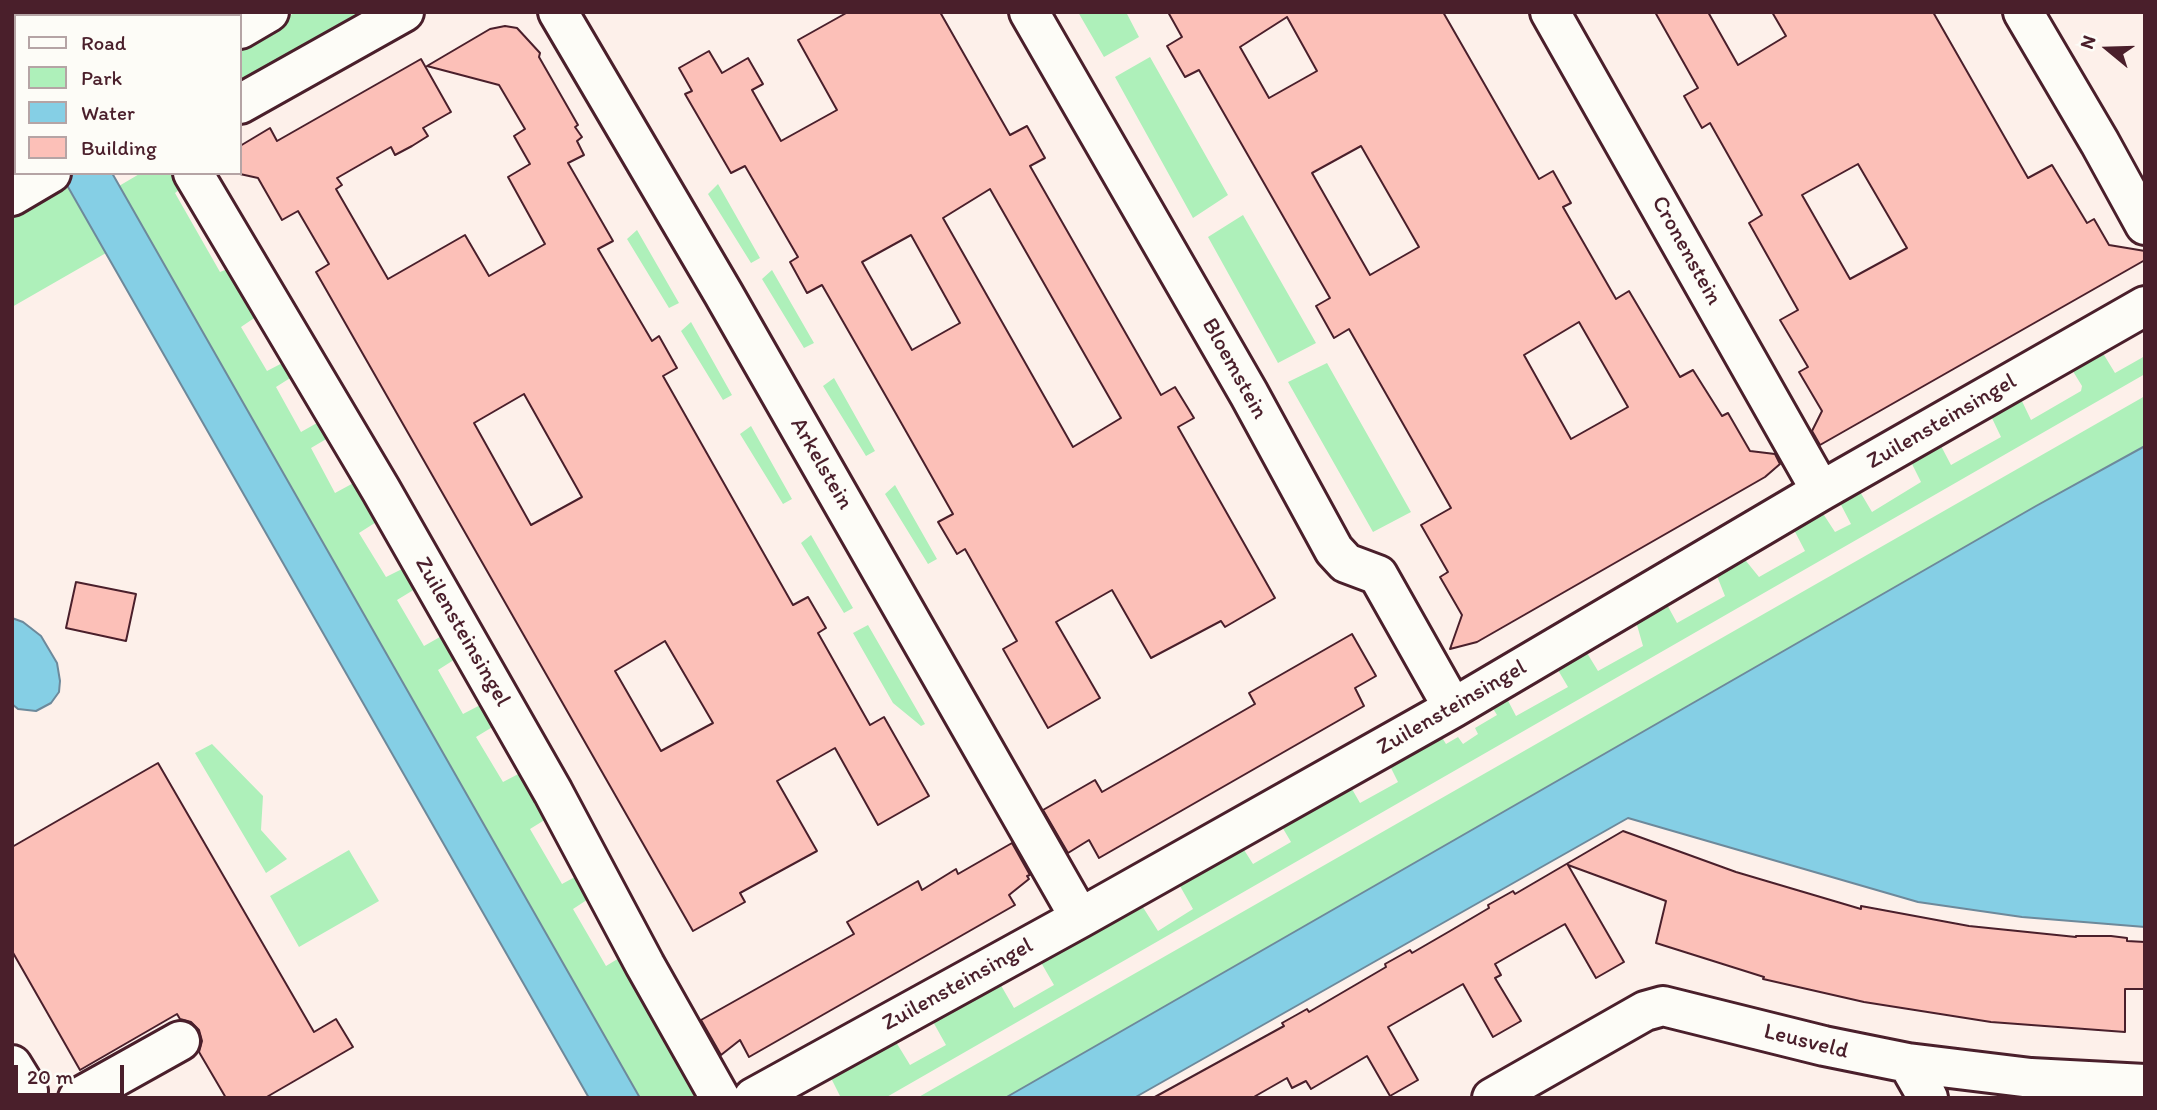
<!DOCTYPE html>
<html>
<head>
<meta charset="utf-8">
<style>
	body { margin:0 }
	#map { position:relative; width:2157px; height:1110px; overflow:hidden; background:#fdf0ea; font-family:Itim,sans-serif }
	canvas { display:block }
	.frame { position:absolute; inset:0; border:14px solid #4a1f2b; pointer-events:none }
	.legend { position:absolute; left:14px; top:14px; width:228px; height:161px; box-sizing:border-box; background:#fdfcf7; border:2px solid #b5a4a5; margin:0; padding:9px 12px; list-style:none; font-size:21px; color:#4a1f2b }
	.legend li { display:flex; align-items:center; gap:14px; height:35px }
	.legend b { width:35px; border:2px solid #b5a4a5 }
	.north { position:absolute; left:2073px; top:14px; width:70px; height:70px; -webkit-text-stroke:5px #fdfcf7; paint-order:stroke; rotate:289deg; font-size:19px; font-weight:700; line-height:28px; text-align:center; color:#4a1f2b }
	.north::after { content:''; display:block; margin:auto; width:24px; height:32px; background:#4a1f2b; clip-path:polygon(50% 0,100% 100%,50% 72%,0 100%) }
	.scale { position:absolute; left:14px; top:1065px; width:110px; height:32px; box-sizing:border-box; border:4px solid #4a1f2b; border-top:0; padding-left:9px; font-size:21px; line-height:24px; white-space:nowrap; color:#4a1f2b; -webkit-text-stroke:5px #fdfcf7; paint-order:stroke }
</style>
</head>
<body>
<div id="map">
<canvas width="2157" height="1110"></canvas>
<div class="frame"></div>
<ul class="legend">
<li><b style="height:9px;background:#fdfcf7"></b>Road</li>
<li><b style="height:19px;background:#aef0ba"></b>Park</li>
<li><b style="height:19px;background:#85cfe5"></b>Water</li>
<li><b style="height:19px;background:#fcc0b8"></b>Building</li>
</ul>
<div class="north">N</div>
<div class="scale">20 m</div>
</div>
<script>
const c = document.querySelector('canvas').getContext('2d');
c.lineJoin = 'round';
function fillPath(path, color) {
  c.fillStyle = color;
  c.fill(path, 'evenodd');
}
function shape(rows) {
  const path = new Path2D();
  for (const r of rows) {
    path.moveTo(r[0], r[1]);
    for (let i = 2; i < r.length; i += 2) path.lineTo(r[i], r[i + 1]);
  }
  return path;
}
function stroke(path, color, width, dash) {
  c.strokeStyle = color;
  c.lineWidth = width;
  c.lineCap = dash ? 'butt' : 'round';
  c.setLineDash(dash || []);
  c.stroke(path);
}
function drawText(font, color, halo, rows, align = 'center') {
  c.font = font + ' Itim,sans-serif';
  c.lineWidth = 6;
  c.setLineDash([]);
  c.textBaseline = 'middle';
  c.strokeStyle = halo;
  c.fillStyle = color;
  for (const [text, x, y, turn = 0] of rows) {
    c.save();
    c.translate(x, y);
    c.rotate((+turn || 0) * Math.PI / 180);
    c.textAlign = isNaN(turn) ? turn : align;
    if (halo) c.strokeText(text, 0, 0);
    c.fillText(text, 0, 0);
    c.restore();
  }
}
fillPath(shape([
	[296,12,377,12,240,92,240,44],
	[1078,12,1126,12,1139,37,1104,57],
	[1150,57,1228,195,1193,218,1115,77],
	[12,90,16,96,16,168,12,170],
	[141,173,177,173,184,186,175,193,220,272,230,268,263,312,241,327,267,371,290,359,298,373,276,387,301,432,324,419,333,435,311,448,335,493,359,480,381,519,359,533,386,577,408,566,420,586,397,600,424,646,447,633,460,656,438,670,463,714,486,702,499,723,476,737,503,782,526,770,551,816,530,829,562,884,584,872,596,894,573,909,606,966,629,952,703,1098,640,1098,119,186],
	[718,184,760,258,751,263,708,194],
	[66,185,106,253,12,307,12,217],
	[1243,215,1316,343,1278,363,1208,237],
	[637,230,679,303,669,308,627,239],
	[772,270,814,343,804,348,762,279],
	[691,322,732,395,723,400,681,331],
	[2101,350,2115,373,2145,356,2145,374,885,1098,841,1098,831,1078,896,1042,910,1065,946,1045,932,1020,999,982,1014,1008,1054,985,1039,959,1139,901,1158,931,1193,909,1176,879,1239,842,1253,864,1291,842,1278,820,1348,782,1360,803,1398,782,1387,760,1438,731,1446,744,1458,737,1463,744,1478,734,1475,728,1497,715,1489,702,1504,693,1516,716,1568,687,1555,665,1584,648,1598,671,1643,646,1635,618,1665,601,1677,623,1725,596,1715,571,1742,556,1759,577,1805,551,1793,528,1822,512,1835,532,1851,524,1839,501,1859,490,1872,512,1921,482,1910,460,1940,444,1951,465,2001,437,1990,414,2020,397,2031,420,2081,391,2082,386,2071,368],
	[1327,363,1411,512,1373,532,1288,382],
	[834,378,875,451,866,456,823,386],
	[2145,396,2145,446,2036,506,1209,982,1005,1098,917,1098],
	[751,426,792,499,783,504,740,434],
	[895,485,937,559,928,564,885,494],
	[811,535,853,608,844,613,801,543],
	[868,625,925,724,921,726,893,703,853,633],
	[212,744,263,796,261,830,287,859,266,873,195,753],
	[349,850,379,901,299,947,270,896]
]), '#aef0ba');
const water = shape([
	[12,12,20,12,22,16,16,16,16,96,12,90,12,12],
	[60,173,112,173,640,1098,589,1098,60,173],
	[2145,446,2145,927,2022,917,1918,902,1628,818,1134,1098,1005,1098,2036,506,2145,446],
	[12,618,23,622,41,636,57,663,60,681,59,692,51,703,36,711,18,709,12,704,12,618]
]);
fillPath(water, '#85cfe5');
stroke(water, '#6d899b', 2);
const building = shape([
	[848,12,940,12,1010,135,1027,126,1045,158,1030,166,1161,395,1175,387,1194,418,1178,427,1275,598,1225,627,1221,621,1151,658,1112,590,1056,622,1100,698,1048,728,1003,649,1017,641,965,549,957,554,938,522,953,514,895,412,822,285,807,293,790,262,798,257,745,166,731,173,685,94,692,91,679,68,709,51,722,73,748,58,763,84,752,90,781,141,837,110,798,40,848,12],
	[990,189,1121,418,1073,447,943,218,990,189],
	[911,235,960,323,912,350,862,262,911,235],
	[1168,12,1443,12,1539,179,1553,171,1571,203,1563,207,1616,299,1629,291,1680,377,1693,370,1722,416,1728,413,1750,451,1775,454,1780,464,1765,477,1477,642,1450,649,1462,615,1440,577,1448,572,1421,525,1451,508,1349,329,1334,338,1316,306,1330,298,1199,70,1185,77,1167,46,1182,37,1168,12],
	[1287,17,1317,71,1269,98,1240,47,1287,17],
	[1361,146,1419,247,1370,275,1312,173,1361,146],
	[1579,322,1628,407,1571,439,1524,355,1579,322],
	[1655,12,1708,12,1738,65,1786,36,1772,12,1933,12,2028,178,2052,165,2087,223,2094,219,2109,245,2145,251,2145,260,1820,445,1812,431,1822,411,1799,372,1808,367,1780,320,1798,310,1749,223,1762,215,1710,123,1702,128,1684,96,1698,88,1655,12],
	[1858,164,1907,248,1850,279,1802,195,1858,164],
	[505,26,517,28,540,53,539,57,578,125,575,127,582,137,577,141,584,155,568,163,613,241,598,249,652,341,659,336,677,368,663,376,793,605,808,597,826,628,818,633,870,725,884,717,929,796,878,825,835,748,777,781,817,851,740,893,745,902,693,931,316,272,329,264,298,211,282,220,258,178,240,174,240,146,270,128,277,141,421,59,451,112,423,128,428,136,412,146,395,155,391,147,337,178,342,185,336,189,388,279,465,235,489,276,545,244,508,177,530,164,514,136,525,129,499,85,427,66,490,29,505,26],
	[524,394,582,497,531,525,474,423,524,394],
	[665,641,713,723,661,751,615,671,665,641],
	[76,582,136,594,126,641,66,628,76,582],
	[1352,634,1376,676,1355,688,1364,706,1099,858,1089,840,1068,853,1043,810,1095,780,1102,792,1160,759,1255,704,1249,693,1352,634],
	[158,763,314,1032,336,1019,353,1047,265,1098,226,1098,199,1052,202,1041,199,1030,191,1022,180,1019,177,1014,80,1070,12,951,12,847,158,763],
	[1623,831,1736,872,1861,909,1861,906,1969,926,2076,937,2076,936,2111,936,2127,938,2127,941,2145,942,2145,989,2125,989,2125,1032,1991,1022,1864,1002,1763,979,1764,977,1656,943,1666,901,1568,865,1624,962,1596,978,1565,924,1528,945,1495,964,1501,975,1495,978,1521,1021,1493,1037,1463,984,1388,1027,1418,1080,1390,1096,1367,1056,1311,1089,1306,1081,1292,1088,1287,1078,1252,1098,1153,1098,1284,1026,1282,1023,1307,1009,1309,1012,1386,967,1385,964,1410,950,1412,953,1450,931,1489,908,1488,905,1513,891,1515,894,1623,831],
	[1012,843,1030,875,1027,876,1029,879,1009,895,1015,905,749,1057,740,1040,721,1055,701,1020,854,934,847,922,918,881,922,890,956,869,958,874,1012,843]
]);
fillPath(building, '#fcc0b8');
stroke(building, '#4a1f2b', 2);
const minor = shape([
	[97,12,99,16],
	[558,12,723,293,1080,918],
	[1029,12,1249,394,1334,550,1346,563,1378,575,1453,708],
	[1550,12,1821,491],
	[2023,12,2100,143,2145,225],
	[240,29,269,12],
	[240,104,404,12],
	[193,173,381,490,553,792,645,965,720,1098],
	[12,196,51,173],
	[1908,1063,1928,1098],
	[12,1065,28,1091,17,1098],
	[78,1098,180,1041],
	[753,1098,1080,918,1453,708,1821,491,2145,306],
	[1492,1098,1645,1011,1663,1006,1824,1046,1908,1063,2031,1078,2145,1084]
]);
stroke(minor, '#4a1f2b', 44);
stroke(minor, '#fdfcf7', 38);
drawText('23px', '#4a1f2b', '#fdfcf7', [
	["Cronenstein",1686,251,61],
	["Bloemstein",1234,369,61],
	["Zuilensteinsingel",1942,422,-30],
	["Arkelstein",821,464,60],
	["Zuilensteinsingel",462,632,60],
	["Zuilensteinsingel",1452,708,-30],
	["Zuilensteinsingel",958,985,-29],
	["Leusveld",1806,1042,14]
]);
</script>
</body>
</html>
